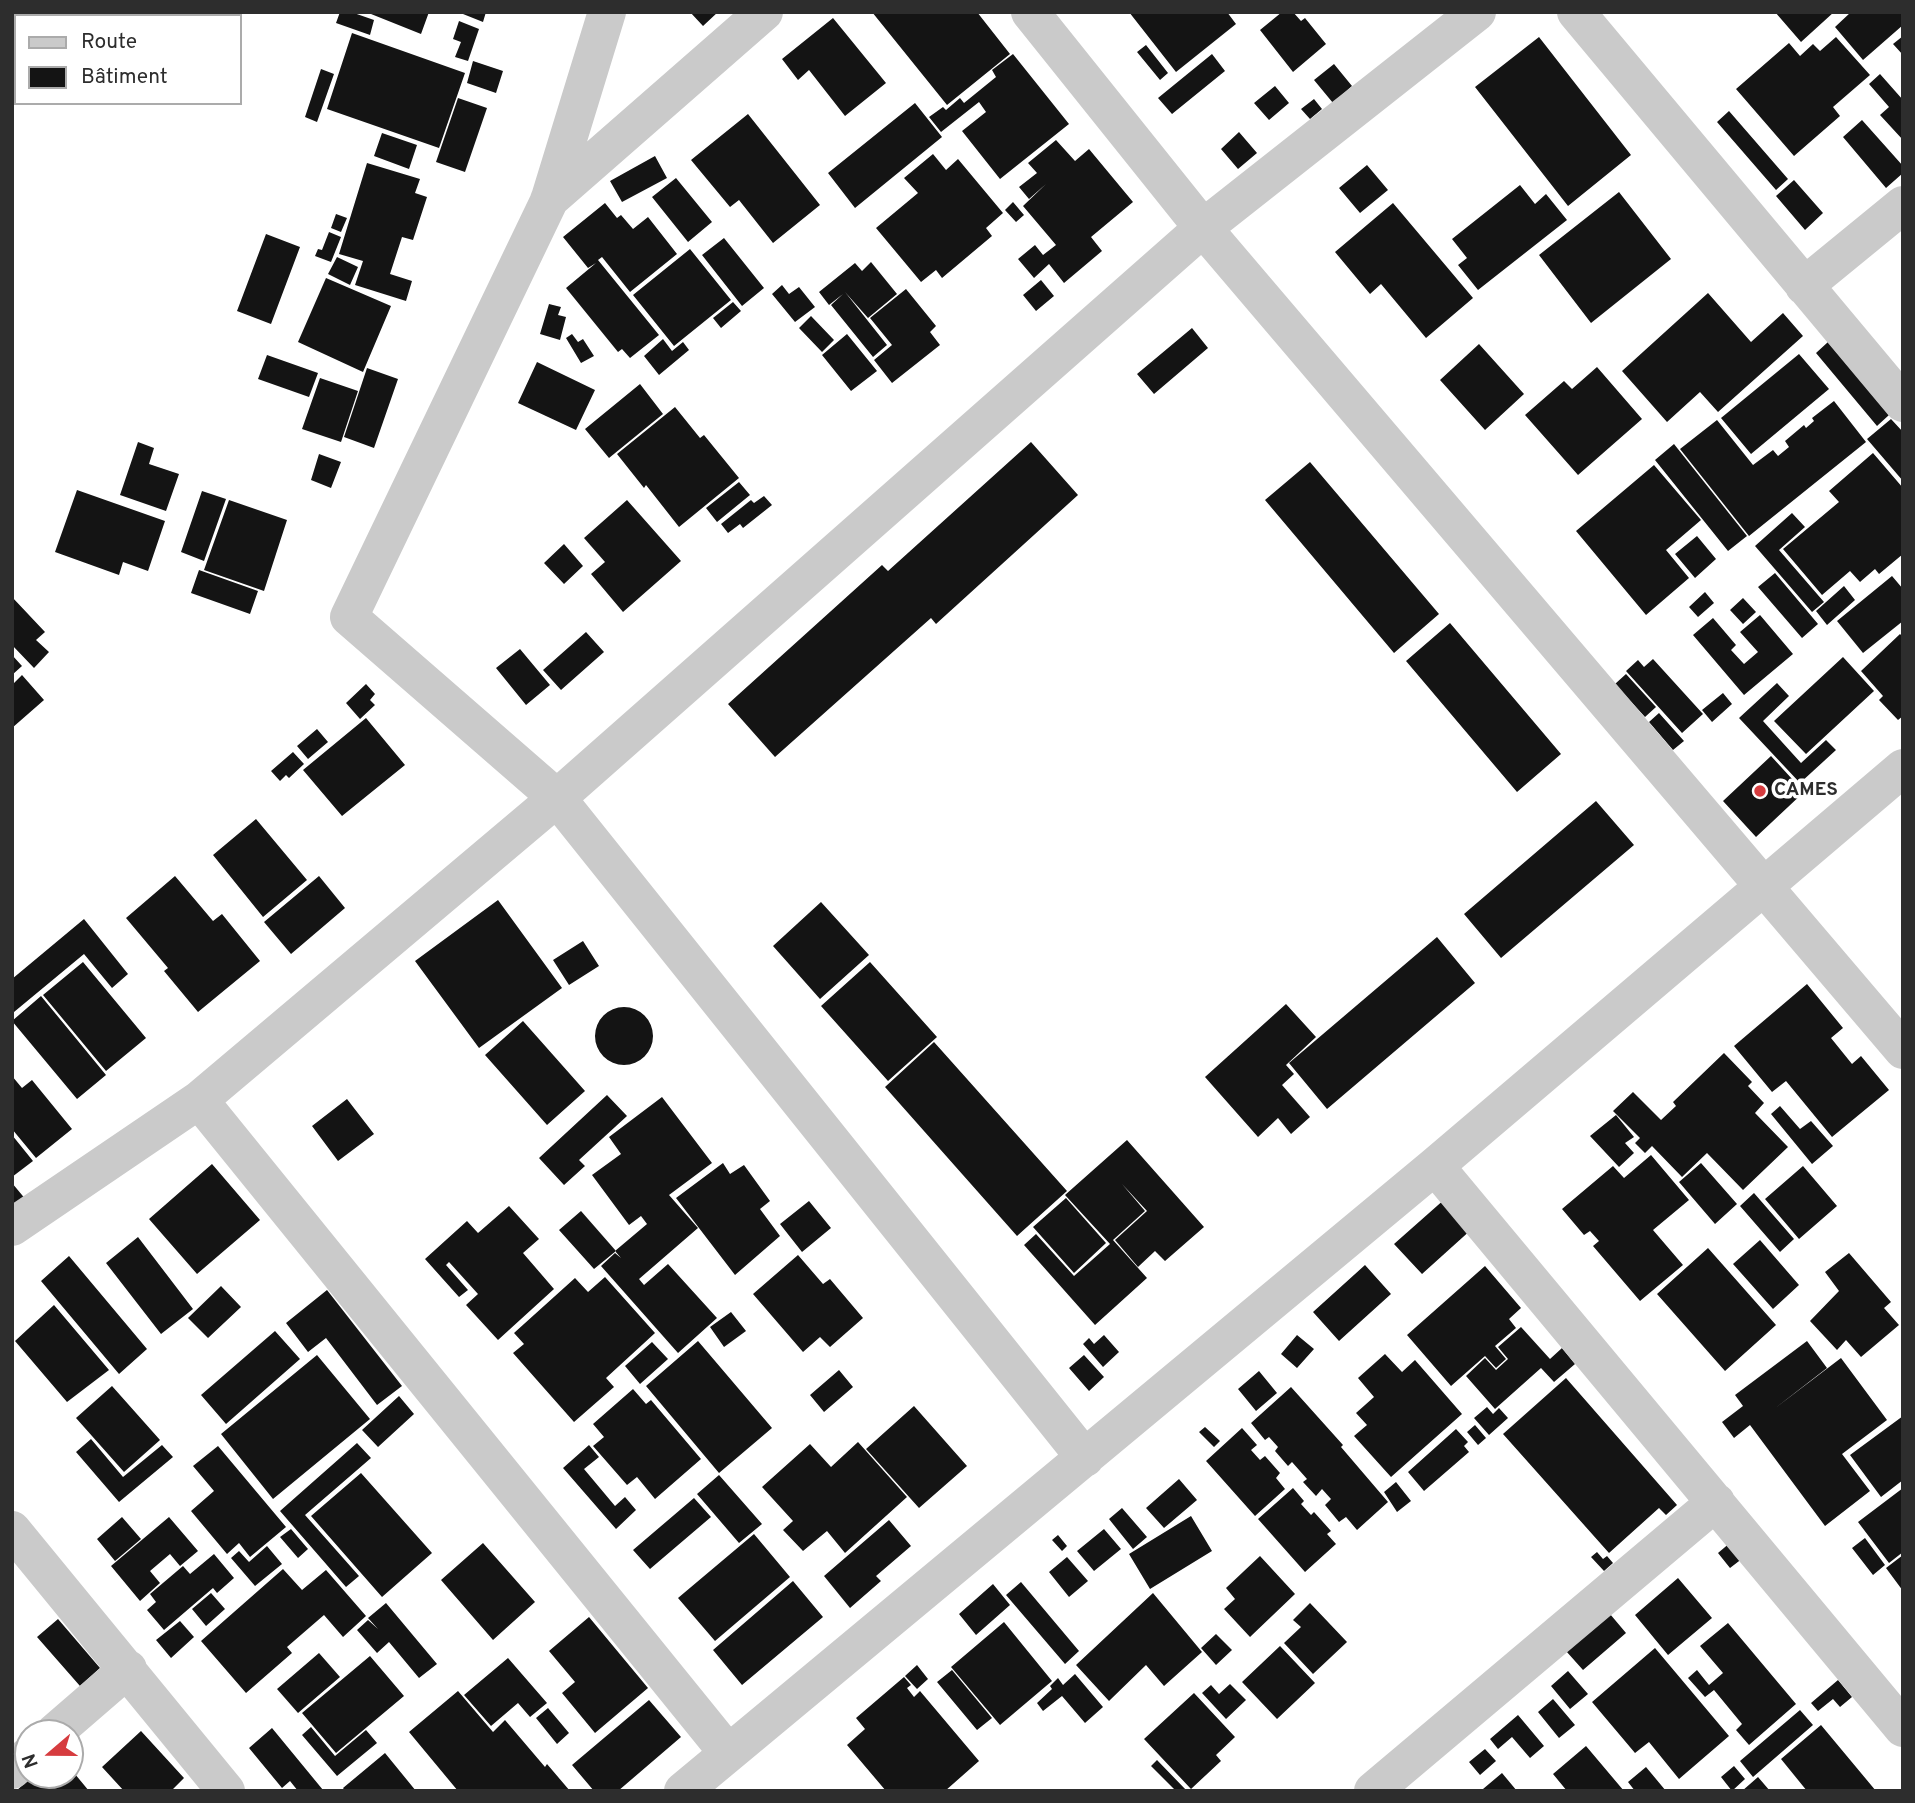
<!DOCTYPE html>
<html>
<head>
<meta charset="utf-8">
<style>
	body { margin:0 }
	#map { position:relative; width:1915px; height:1803px; overflow:hidden; background:#fff; font-family:Overpass,sans-serif }
	canvas { display:block }
	.frame { position:absolute; inset:0; border:14px solid #2d2d2d; pointer-events:none }
	.legend { position:absolute; left:14px; top:14px; width:228px; height:91px; box-sizing:border-box; background:#fff; border:2px solid #ababab; margin:0; padding:9px 12px; list-style:none; font-size:21px; color:#2d2d2d }
	.legend li { display:flex; align-items:center; gap:14px; height:35px }
	.legend b { width:35px; border:2px solid #ababab }
	.north { position:absolute; left:14px; top:1719px; width:70px; height:70px; box-sizing:border-box; background:#fff; border:2px solid #ababab; border-radius:50%; rotate:250deg; font-size:19px; font-weight:700; line-height:28px; text-align:center; color:#2d2d2d }
	.north::after { content:''; display:block; margin:auto; width:24px; height:32px; background:#d63c3f; clip-path:polygon(50% 0,100% 100%,50% 72%,0 100%) }
</style>
</head>
<body>
<div id="map">
<canvas width="1915" height="1803"></canvas>
<div class="frame"></div>
<ul class="legend">
<li><b style="height:9px;background:#cacaca"></b>Route</li>
<li><b style="height:19px;background:#141414"></b>Bâtiment</li>
</ul>
<div class="north">N</div>
</div>
<script>
const c = document.querySelector('canvas').getContext('2d');
c.lineJoin = 'round';
function fillPath(path, color) {
  c.fillStyle = color;
  c.fill(path, 'evenodd');
}
function shape(rows) {
  const path = new Path2D();
  for (const r of rows) {
    if (r.length === 3) {
      path.moveTo(r[0] + r[2], r[1]);
      path.arc(r[0], r[1], r[2], 0, 2 * Math.PI);
      continue;
    }
    path.moveTo(r[0], r[1]);
    for (let i = 2; i < r.length; i += 2) path.lineTo(r[i], r[i + 1]);
  }
  return path;
}
function stroke(path, color, width, dash) {
  c.strokeStyle = color;
  c.lineWidth = width;
  c.lineCap = dash ? 'butt' : 'round';
  c.setLineDash(dash || []);
  c.stroke(path);
}
function drawText(font, color, halo, rows, align = 'center') {
  c.font = font + ' Overpass,sans-serif';
  c.lineWidth = 7;
  c.setLineDash([]);
  c.textBaseline = 'middle';
  c.strokeStyle = halo;
  c.fillStyle = color;
  for (const [text, x, y, turn = 0] of rows) {
    c.save();
    c.translate(x, y);
    c.rotate((+turn || 0) * Math.PI / 180);
    c.textAlign = isNaN(turn) ? turn : align;
    if (halo) c.strokeText(text, 0, 0);
    c.fillText(text, 0, 0);
    c.restore();
  }
}
fillPath(shape([
	[340,12,351,12,374,20,370,35,336,23],
	[366,12,429,12,421,34],
	[458,12,486,12,483,22],
	[690,12,718,12,703,26],
	[872,12,977,12,1010,54,947,105],
	[1129,12,1227,12,1236,24,1176,72],
	[1282,12,1293,12,1301,21,1305,18,1326,44,1293,72,1260,30],
	[1775,12,1834,12,1801,42],
	[1851,12,1903,12,1903,25,1863,60,1835,27],
	[833,18,886,83,845,116,809,70,798,80,782,59],
	[459,21,479,29,468,61,455,57,461,42,453,39],
	[352,33,465,73,439,148,327,109],
	[1903,36,1903,55,1893,44],
	[1539,37,1631,155,1568,206,1475,87],
	[1836,37,1870,75,1833,107,1840,116,1794,156,1736,89,1789,43,1800,56,1813,44,1820,51],
	[1146,45,1168,73,1160,80,1137,52],
	[1013,54,1069,124,1000,179,962,131,986,112,979,102,941,132,929,117,943,107,946,110,960,98,964,103,996,77,992,70],
	[1212,54,1225,71,1172,114,1158,98],
	[473,61,503,71,496,93,467,83],
	[1334,64,1352,86,1333,103,1314,80],
	[321,69,334,74,317,122,305,117],
	[1880,74,1903,100,1903,140,1880,115,1889,107,1869,84],
	[1275,86,1289,103,1269,120,1254,103],
	[458,98,487,108,465,172,436,162],
	[1314,99,1322,109,1310,119,1301,109],
	[915,103,942,137,855,208,828,173],
	[1729,111,1788,179,1776,190,1717,122],
	[748,114,820,205,773,243,739,200,730,207,691,160],
	[1862,120,1903,166,1903,173,1886,188,1843,137],
	[1239,132,1257,153,1238,169,1221,149],
	[382,133,417,145,409,169,374,156],
	[1056,140,1075,161,1089,149,1133,202,1091,237,1102,251,1064,283,1049,264,1034,278,1018,259,1035,245,1043,255,1056,245,1023,206,1046,184,1029,199,1019,187,1037,173,1028,163],
	[933,154,946,170,958,159,1003,213,986,228,992,236,942,278,936,270,921,282,876,228,918,193,904,178],
	[655,156,667,178,622,202,610,181],
	[367,163,420,179,415,193,427,197,413,240,402,237,390,274,412,281,406,301,355,285,363,261,339,254],
	[1367,165,1388,190,1360,213,1339,188],
	[676,178,712,222,688,242,652,197],
	[1794,180,1823,213,1805,230,1776,196],
	[1520,185,1535,204,1546,194,1567,220,1478,290,1458,265,1467,258,1452,239],
	[1619,192,1671,259,1591,323,1539,255],
	[1013,202,1024,215,1016,222,1005,210],
	[605,203,617,218,621,215,633,229,648,217,677,254,630,292,602,257,598,260,659,335,630,358,622,349,618,352,566,288,596,263,588,268,563,237],
	[1393,203,1473,298,1426,338,1381,284,1370,294,1335,252],
	[336,214,347,218,341,232,331,228],
	[329,232,341,237,331,262,315,256,318,249,322,250],
	[266,234,300,247,271,324,237,311],
	[724,238,764,288,742,306,702,255],
	[690,249,731,300,674,346,633,295],
	[337,257,358,267,350,285,328,274],
	[871,262,897,294,868,318,845,292,887,345,873,357,831,305,843,294,829,305,819,292,855,263,862,271],
	[326,278,391,306,363,372,298,342],
	[1041,280,1054,296,1036,311,1023,295],
	[782,285,789,294,799,287,815,307,795,322,772,294],
	[906,289,936,326,930,332,940,345,892,383,874,360,892,345,870,318],
	[1708,293,1751,342,1783,313,1803,336,1718,412,1700,392,1667,422,1622,371],
	[733,302,741,311,721,328,713,318],
	[549,304,561,307,558,315,566,317,560,340,540,334],
	[811,316,834,340,822,352,799,328],
	[1192,328,1208,348,1154,394,1137,374],
	[572,334,578,342,583,339,594,356,581,363,566,338],
	[847,334,877,371,851,391,822,355],
	[663,339,672,351,683,342,689,350,659,375,644,356],
	[1828,342,1889,415,1877,426,1816,353],
	[1479,344,1524,394,1485,430,1440,380],
	[1799,354,1829,389,1751,454,1721,418],
	[267,355,318,373,309,397,258,379],
	[537,362,595,390,576,430,518,403],
	[1597,367,1642,419,1578,475,1525,415,1564,381,1572,389],
	[367,368,398,379,374,448,344,437],
	[320,378,358,391,341,442,302,429],
	[640,384,663,414,609,458,585,429],
	[1834,401,1866,442,1749,536,1680,449,1717,420,1753,465,1773,450,1778,456,1789,447,1785,441,1804,425,1806,428,1814,421,1812,418],
	[675,407,700,438,704,435,739,478,679,527,646,485,644,488,617,454],
	[1891,419,1903,432,1903,481,1867,439],
	[138,442,154,448,149,464,179,474,166,511,120,495],
	[1031,442,1078,495,936,624,931,618,775,757,728,704,882,565,888,571],
	[1674,444,1747,536,1728,551,1655,460],
	[1873,453,1903,488,1903,554,1879,574,1875,569,1860,582,1850,571,1822,595,1783,549,1839,502,1829,491],
	[319,454,341,462,331,488,311,480],
	[1310,462,1439,614,1394,653,1265,500],
	[1654,465,1701,520,1666,550,1689,578,1646,615,1576,531],
	[739,482,750,495,717,522,706,508],
	[77,490,165,521,148,571,123,562,119,575,55,552],
	[202,491,226,499,204,561,181,552],
	[764,496,772,505,743,528,740,524,728,533,721,524,751,500,754,503],
	[229,500,287,520,264,591,204,570],
	[627,500,681,561,623,612,591,574,605,562,584,538],
	[1792,513,1805,527,1779,550,1824,602,1812,612,1755,546],
	[1697,536,1716,559,1695,578,1675,554],
	[564,544,583,566,564,584,544,563],
	[199,570,258,591,250,614,191,593],
	[1775,573,1818,624,1802,638,1758,587],
	[1892,576,1903,589,1903,621,1863,653,1837,621],
	[1844,586,1855,600,1827,625,1816,611],
	[1705,592,1714,603,1698,617,1689,607],
	[12,597,45,632,36,640,49,652,34,668,12,645],
	[1743,598,1756,612,1743,624,1730,610],
	[1760,615,1793,654,1744,695,1693,635,1713,618,1736,645,1731,650,1744,664,1758,652,1740,632],
	[1450,623,1561,754,1517,792,1406,661],
	[586,632,604,652,561,690,543,670],
	[1900,634,1903,637,1903,716,1898,720,1879,700,1883,696,1861,671],
	[520,649,550,685,526,705,496,668],
	[12,655,22,666,12,675],
	[1843,657,1874,691,1806,754,1774,721],
	[1653,659,1703,714,1682,733,1626,671,1638,660,1644,667],
	[1626,674,1656,707,1645,717,1615,684],
	[22,675,44,700,12,728,12,685],
	[1777,683,1789,696,1763,721,1801,763,1826,740,1836,750,1800,783,1739,718],
	[366,684,375,694,370,700,375,705,360,719,346,703],
	[1723,693,1732,704,1712,722,1702,710],
	[1659,713,1684,741,1673,750,1649,722],
	[366,718,405,765,342,816,303,770],
	[317,729,328,742,308,759,297,746],
	[293,752,304,764,289,778,286,775,280,781,271,771],
	[1771,756,1804,792,1756,837,1723,801],
	[1596,801,1634,845,1501,958,1464,914],
	[256,819,307,880,263,917,213,855],
	[175,876,213,921,222,914,260,961,198,1012,164,971,168,968,126,918],
	[319,876,345,908,291,954,264,922],
	[498,900,562,988,479,1048,415,961],
	[821,902,869,955,820,999,773,946],
	[84,919,128,974,112,988,84,954,14,1012,12,1010,12,979],
	[1437,937,1475,983,1327,1109,1289,1063],
	[583,941,599,966,569,985,553,960],
	[83,962,146,1038,106,1071,43,995],
	[870,962,937,1037,888,1081,821,1006],
	[1807,984,1843,1028,1831,1038,1852,1064,1861,1056,1889,1090,1832,1137,1786,1081,1772,1092,1734,1046],
	[41,996,106,1075,77,1099,12,1021],
	[1286,1004,1316,1037,1286,1065,1294,1074,1282,1085,1310,1117,1291,1134,1278,1118,1258,1137,1205,1077],
	[624,1036,29],
	[523,1021,585,1091,547,1125,485,1055],
	[934,1042,1067,1191,1017,1236,885,1087],
	[1724,1053,1752,1082,1748,1086,1764,1103,1755,1113,1788,1147,1743,1190,1707,1153,1682,1177,1652,1146,1645,1153,1635,1143,1640,1138,1613,1111,1633,1092,1661,1120,1676,1106,1673,1102],
	[12,1076,22,1088,32,1080,72,1129,36,1158,12,1129],
	[607,1095,627,1116,579,1160,585,1166,564,1185,539,1158],
	[662,1097,712,1163,669,1195,698,1228,639,1279,644,1285,668,1264,717,1318,678,1353,601,1266,615,1253,621,1258,615,1251,647,1224,641,1216,629,1225,592,1175,621,1154,609,1137],
	[347,1099,374,1134,338,1161,312,1126],
	[1780,1106,1800,1129,1811,1121,1833,1146,1812,1164,1771,1114],
	[1616,1115,1634,1137,1625,1143,1634,1153,1619,1167,1590,1136],
	[12,1135,33,1161,12,1177],
	[1127,1140,1204,1227,1165,1261,1155,1251,1138,1267,1115,1240,1147,1211,1122,1184,1145,1211,1113,1240,1147,1278,1095,1325,1024,1245,1036,1234,1074,1276,1110,1244,1065,1195],
	[1651,1155,1689,1200,1653,1230,1683,1265,1640,1301,1593,1246,1599,1241,1590,1231,1584,1235,1562,1209,1613,1166,1624,1178],
	[723,1163,730,1174,744,1165,770,1201,760,1209,780,1236,735,1275,676,1198],
	[1701,1163,1737,1204,1715,1224,1679,1182],
	[212,1164,260,1220,197,1274,149,1219],
	[1803,1166,1837,1206,1799,1239,1765,1199],
	[12,1183,27,1201,12,1213],
	[1754,1193,1794,1239,1780,1252,1740,1206],
	[1066,1198,1106,1243,1074,1273,1033,1227],
	[1446,1198,1473,1228,1422,1274,1394,1244],
	[809,1201,831,1228,802,1252,780,1224],
	[509,1206,539,1239,523,1253,554,1289,498,1340,466,1305,478,1294,449,1262,446,1265,468,1290,459,1297,425,1259,467,1221,478,1233],
	[581,1211,616,1251,594,1269,559,1230],
	[138,1237,193,1309,161,1334,106,1263],
	[1760,1240,1799,1285,1773,1309,1733,1264],
	[1708,1248,1776,1325,1725,1371,1657,1294],
	[1849,1253,1891,1302,1884,1308,1899,1325,1861,1357,1846,1340,1837,1350,1810,1321,1839,1291,1825,1272],
	[798,1255,823,1284,830,1279,863,1318,830,1347,820,1337,803,1352,753,1294],
	[69,1256,147,1349,119,1374,41,1281],
	[1365,1265,1391,1294,1339,1341,1313,1312],
	[1485,1266,1521,1308,1509,1319,1516,1328,1495,1346,1506,1359,1496,1368,1485,1356,1451,1386,1407,1335],
	[605,1277,655,1333,606,1378,614,1387,574,1422,513,1353,524,1344,514,1333,575,1278,588,1292],
	[221,1286,241,1307,208,1338,188,1318],
	[327,1290,402,1386,377,1405,326,1338,308,1352,286,1323],
	[54,1305,109,1370,67,1402,15,1341],
	[731,1312,746,1331,724,1347,710,1327],
	[1521,1327,1550,1359,1562,1348,1575,1364,1554,1382,1541,1368,1495,1409,1466,1376,1485,1358,1496,1370,1508,1359,1498,1347],
	[275,1331,300,1359,226,1424,201,1395],
	[1104,1335,1119,1352,1103,1367,1083,1344,1089,1338,1094,1344],
	[1297,1335,1314,1349,1297,1368,1281,1354],
	[698,1341,772,1428,719,1473,646,1386],
	[1807,1341,1827,1368,1774,1409,1841,1358,1887,1420,1842,1454,1870,1491,1825,1526,1750,1425,1734,1438,1722,1422,1743,1406,1735,1395],
	[652,1342,668,1359,640,1384,625,1366],
	[1385,1354,1402,1372,1415,1360,1462,1414,1391,1477,1354,1436,1367,1425,1356,1413,1374,1397,1358,1378],
	[317,1355,370,1419,273,1499,221,1434],
	[1084,1355,1104,1377,1089,1391,1069,1368],
	[839,1370,853,1387,824,1412,810,1395],
	[1259,1371,1277,1393,1256,1411,1238,1389],
	[1566,1378,1677,1505,1666,1515,1659,1508,1609,1553,1503,1434],
	[112,1386,160,1440,124,1472,76,1418],
	[1291,1387,1343,1445,1341,1447,1388,1502,1357,1530,1346,1517,1339,1522,1325,1505,1331,1499,1322,1489,1316,1496,1303,1482,1307,1479,1292,1462,1288,1466,1275,1451,1278,1447,1269,1437,1265,1440,1251,1423],
	[633,1389,646,1404,651,1400,701,1459,655,1499,637,1477,627,1485,593,1446,604,1437,593,1424],
	[399,1396,414,1414,378,1447,362,1430],
	[914,1406,967,1466,919,1508,866,1449],
	[1487,1407,1493,1414,1499,1408,1508,1418,1489,1435,1474,1418],
	[1903,1416,1903,1480,1881,1497,1850,1455],
	[1475,1425,1486,1438,1478,1445,1467,1432],
	[1205,1427,1220,1441,1214,1447,1199,1432],
	[1242,1428,1257,1445,1251,1450,1260,1460,1265,1456,1280,1473,1276,1478,1285,1489,1255,1516,1206,1461],
	[1456,1429,1468,1442,1464,1446,1469,1452,1424,1491,1408,1472],
	[91,1439,123,1477,162,1445,173,1457,119,1502,76,1452],
	[858,1442,907,1497,845,1553,827,1531,803,1551,783,1530,793,1521,762,1487,810,1444,831,1467],
	[357,1443,371,1458,305,1515,359,1576,346,1587,280,1511],
	[589,1445,599,1457,584,1469,615,1506,625,1497,636,1510,616,1529,563,1468],
	[218,1446,286,1527,250,1557,239,1543,227,1554,191,1511,214,1491,193,1466],
	[361,1473,432,1553,382,1597,311,1516],
	[719,1475,762,1524,739,1543,697,1494],
	[1179,1479,1197,1500,1164,1528,1146,1508],
	[1396,1482,1411,1501,1397,1512,1384,1492],
	[1293,1488,1304,1501,1301,1504,1311,1515,1314,1512,1331,1531,1327,1534,1336,1544,1305,1572,1258,1519],
	[1903,1488,1903,1552,1889,1563,1858,1522],
	[694,1498,711,1517,650,1569,633,1550],
	[1122,1508,1147,1537,1133,1549,1109,1519],
	[1191,1516,1212,1551,1150,1589,1129,1554],
	[122,1517,141,1539,115,1561,97,1539],
	[169,1517,198,1551,180,1566,170,1554,150,1571,160,1583,140,1601,111,1566],
	[889,1520,911,1546,876,1576,881,1581,850,1608,824,1576],
	[291,1529,308,1549,298,1558,280,1537],
	[1104,1529,1121,1549,1094,1571,1077,1551],
	[754,1534,790,1577,715,1641,678,1598],
	[1058,1535,1067,1546,1062,1551,1052,1540],
	[1865,1538,1885,1565,1873,1575,1852,1548],
	[1731,1542,1743,1558,1730,1568,1718,1553],
	[483,1543,535,1602,493,1640,441,1580],
	[267,1546,282,1564,255,1586,231,1558,239,1551,249,1562],
	[1597,1552,1603,1559,1607,1556,1613,1563,1604,1571,1591,1557],
	[214,1554,234,1578,217,1593,213,1588,164,1630,147,1610,156,1602,150,1594,183,1566,190,1574],
	[1903,1555,1903,1591,1886,1568],
	[1260,1556,1295,1594,1250,1637,1224,1609,1235,1599,1226,1588],
	[1067,1557,1088,1581,1069,1597,1049,1572],
	[283,1569,302,1590,326,1570,366,1616,343,1637,324,1615,287,1647,292,1653,246,1693,201,1641],
	[1678,1578,1712,1618,1668,1655,1635,1615],
	[793,1581,823,1617,742,1685,713,1650],
	[1021,1582,1079,1651,1065,1664,1006,1595],
	[993,1584,1010,1605,976,1635,959,1614],
	[211,1593,225,1609,206,1626,192,1609],
	[1153,1593,1202,1652,1164,1686,1146,1665,1109,1701,1076,1665],
	[386,1603,437,1664,419,1678,389,1642,377,1653,357,1630,368,1620,378,1629,368,1618],
	[1310,1603,1347,1642,1313,1674,1284,1643,1301,1627,1293,1620],
	[1610,1614,1626,1633,1583,1670,1566,1651],
	[589,1617,648,1688,595,1733,562,1693,575,1682,549,1651],
	[58,1619,100,1668,80,1686,37,1637],
	[180,1621,194,1637,171,1658,156,1640],
	[1004,1622,1052,1681,1000,1725,951,1667],
	[1728,1623,1796,1704,1749,1745,1736,1730,1742,1724,1714,1690,1705,1697,1688,1678,1697,1670,1709,1685,1723,1673,1700,1646],
	[1216,1634,1232,1650,1216,1665,1201,1648],
	[1280,1646,1315,1683,1277,1719,1242,1682],
	[1655,1648,1729,1736,1679,1779,1649,1742,1635,1753,1592,1702],
	[319,1653,340,1677,298,1713,277,1689],
	[370,1656,404,1696,336,1753,302,1713],
	[508,1658,547,1703,530,1717,518,1703,491,1726,464,1695],
	[917,1665,928,1679,917,1689,905,1676],
	[952,1670,992,1718,977,1730,937,1682],
	[1568,1671,1588,1694,1570,1709,1551,1686],
	[1075,1674,1103,1707,1085,1723,1062,1696,1043,1711,1037,1703,1052,1689,1050,1686,1058,1678,1063,1685],
	[904,1677,911,1685,907,1688,914,1697,920,1691,979,1761,945,1791,886,1791,847,1745,865,1729,856,1718],
	[1838,1680,1852,1697,1840,1707,1833,1699,1818,1711,1811,1703],
	[1230,1684,1246,1700,1226,1719,1202,1693,1211,1685,1219,1694],
	[458,1691,493,1732,505,1720,545,1767,547,1764,570,1791,458,1791,409,1732],
	[1194,1693,1235,1737,1216,1755,1221,1761,1191,1789,1144,1739],
	[1553,1699,1575,1725,1559,1738,1538,1712],
	[649,1700,681,1737,618,1791,594,1791,572,1765],
	[548,1708,569,1733,557,1744,536,1718],
	[1800,1710,1813,1725,1753,1777,1740,1761],
	[1518,1715,1544,1746,1530,1758,1512,1737,1498,1749,1490,1739],
	[1821,1725,1876,1791,1807,1791,1781,1759],
	[311,1727,335,1756,366,1730,377,1743,337,1776,302,1735],
	[272,1728,323,1790,321,1791,298,1791,290,1781,282,1788,249,1748],
	[141,1731,184,1778,171,1791,152,1791,150,1789,147,1791,124,1791,102,1767],
	[1586,1746,1624,1791,1567,1791,1553,1774],
	[1485,1749,1496,1761,1480,1775,1469,1762],
	[385,1753,416,1791,345,1791,343,1788],
	[1157,1760,1187,1791,1176,1791,1151,1766],
	[1734,1766,1745,1779,1732,1791,1721,1777],
	[1646,1767,1666,1791,1635,1791,1628,1782],
	[70,1768,89,1791,16,1791,34,1775,70,1775],
	[1502,1773,1517,1791,1484,1791,1483,1789],
	[1758,1777,1770,1791,1742,1791]
]), '#141414');
stroke(shape([
	[607,12,549,201,349,617,557,798,1085,1458],
	[1030,12,1203,228,1903,1050],
	[1576,12,1903,403],
	[549,200,764,12],
	[1804,286,1903,205],
	[199,1100,728,1753],
	[1435,1166,1903,1728],
	[12,1227,199,1100,557,798,1203,228,1477,12],
	[12,1530,226,1791],
	[54,1733,128,1669],
	[12,1770,28,1756],
	[683,1791,1435,1166,1903,768],
	[1373,1791,1716,1502]
]), '#cacaca', 38);
for (const [x, y, r, color] of [
	[1760,791,7,"#d63c3f"]
]) {
  const dot = new Path2D();
  dot.arc(x, y, r, 0, 2 * Math.PI);
  c.fillStyle = color;
  c.fill(dot);
  stroke(dot, '#fff', 2.5);
}
drawText('bold 19px', '#2d2d2d', '#fff', [
	["CAMES",1774,791]
], 'left');
</script>
</body>
</html>
